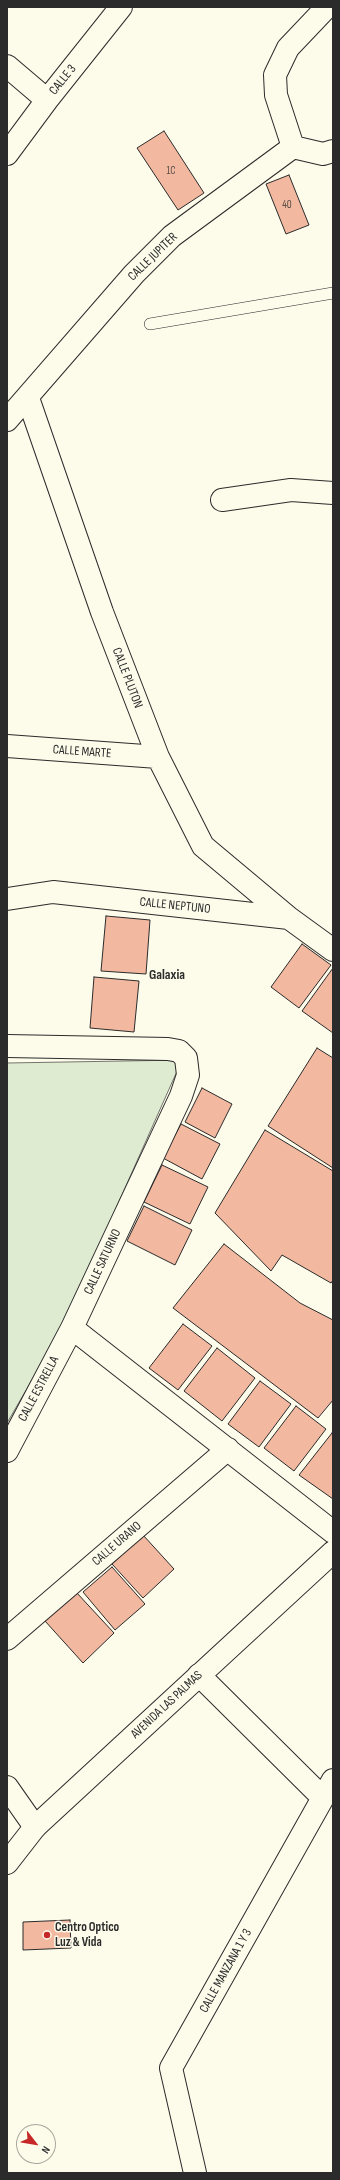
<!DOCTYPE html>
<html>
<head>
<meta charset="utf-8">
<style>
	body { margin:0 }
	#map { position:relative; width:340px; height:2180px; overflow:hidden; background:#fdfbea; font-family:"Sofia Sans Condensed",sans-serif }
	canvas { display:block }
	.frame { position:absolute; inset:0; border:8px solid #2b2b2b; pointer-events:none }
	.north { position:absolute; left:16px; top:2124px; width:40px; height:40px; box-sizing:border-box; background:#fdfbea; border:1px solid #a9a89e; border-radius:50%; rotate:121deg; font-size:11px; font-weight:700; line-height:16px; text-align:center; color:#2b2b2b }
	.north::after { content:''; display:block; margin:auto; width:14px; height:18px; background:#c62828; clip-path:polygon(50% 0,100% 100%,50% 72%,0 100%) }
</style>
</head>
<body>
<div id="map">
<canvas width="340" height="2180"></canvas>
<div class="frame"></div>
<div class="north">N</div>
</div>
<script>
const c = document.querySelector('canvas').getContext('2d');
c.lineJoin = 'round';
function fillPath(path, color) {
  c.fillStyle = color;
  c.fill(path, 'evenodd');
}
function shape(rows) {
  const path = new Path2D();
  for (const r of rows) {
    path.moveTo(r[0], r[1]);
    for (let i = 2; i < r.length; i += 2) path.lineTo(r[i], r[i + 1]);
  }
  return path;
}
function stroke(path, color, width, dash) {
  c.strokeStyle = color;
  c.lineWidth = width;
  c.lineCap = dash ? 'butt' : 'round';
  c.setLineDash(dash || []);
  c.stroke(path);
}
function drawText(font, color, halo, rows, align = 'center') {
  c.font = font + ' "Sofia Sans Condensed",sans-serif';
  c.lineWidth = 3;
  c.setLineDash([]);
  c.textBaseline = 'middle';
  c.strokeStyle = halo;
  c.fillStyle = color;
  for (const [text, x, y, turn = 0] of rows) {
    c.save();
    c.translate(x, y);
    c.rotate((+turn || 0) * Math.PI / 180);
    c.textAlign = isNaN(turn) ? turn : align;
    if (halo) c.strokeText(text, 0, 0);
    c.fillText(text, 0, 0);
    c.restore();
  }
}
const green = shape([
	[182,1060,64,1325,7,1423,7,1063,182,1060]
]);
fillPath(green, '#deebd1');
stroke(green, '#74746e', 1);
const building = shape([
	[164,131,204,193,178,210,137,148,164,131],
	[289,175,309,225,286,234,266,184,289,175],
	[106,916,150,920,146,974,101,971,106,916],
	[302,944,331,965,299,1008,271,987,302,944],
	[333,968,333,1033,302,1011,333,968],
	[94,977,139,981,134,1032,90,1028,94,977],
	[317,1048,333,1058,333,1168,268,1126,317,1048],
	[202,1088,232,1104,215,1138,185,1122,202,1088],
	[181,1124,220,1144,202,1179,163,1158,181,1124],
	[265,1130,333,1171,333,1280,331,1283,282,1255,271,1271,215,1213,265,1130],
	[162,1165,208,1187,190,1224,144,1202,162,1165],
	[144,1206,192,1230,175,1265,127,1241,144,1206],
	[224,1244,300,1303,333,1320,333,1400,318,1418,173,1308,224,1244],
	[183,1324,212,1346,178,1390,149,1368,183,1324],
	[217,1348,255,1378,222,1421,184,1391,217,1348],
	[260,1381,291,1404,259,1447,228,1424,260,1381],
	[296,1406,326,1429,294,1471,264,1448,296,1406],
	[332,1433,333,1434,333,1499,299,1475,332,1433],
	[143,1535,174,1569,143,1598,112,1564,143,1535],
	[112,1567,145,1604,115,1630,83,1592,112,1567],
	[76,1592,114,1633,83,1663,45,1621,76,1592],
	[70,1920,71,1948,23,1950,23,1922,70,1920]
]);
fillPath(building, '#f2b8a0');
stroke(building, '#2b2b2b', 1);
const lane = shape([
	[150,324,333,293]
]);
const street = shape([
	[7,66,47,100],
	[293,147,276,95,275,75,288,48,327,7],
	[7,154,47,100,121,7],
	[28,398,102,612,158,757,203,846,289,918],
	[7,420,134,274,172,236,293,147,323,154,333,151],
	[222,500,291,490,333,493],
	[7,746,158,757],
	[7,899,53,892,289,918,333,950],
	[7,1046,168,1049,179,1051,186,1058,188,1075,181,1096,72,1328,7,1451],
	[72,1328,333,1532],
	[7,1639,228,1449],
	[199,1675,323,1798],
	[7,1787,35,1827],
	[195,2173,171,2068,333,1780]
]);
const secondary = shape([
	[7,1863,35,1827,333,1552]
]);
stroke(lane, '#2b2b2b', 12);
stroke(street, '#2b2b2b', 24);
stroke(secondary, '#2b2b2b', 24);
stroke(lane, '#fdfbea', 11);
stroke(street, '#fdfbea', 22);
stroke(secondary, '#fdfbea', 22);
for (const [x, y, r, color] of [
	[47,1935,4,"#c62828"]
]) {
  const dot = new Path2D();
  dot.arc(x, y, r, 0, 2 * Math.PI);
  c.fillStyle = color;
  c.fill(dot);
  stroke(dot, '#fdfbea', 1.5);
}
drawText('11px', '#5d4e48', null, [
	["1C",171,171],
	["40",287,205]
]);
drawText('13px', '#2b2b2b', '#fdfbea', [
	["CALLE 3",63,80,-51],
	["CALLE JUPITER",153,257,-44],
	["CALLE PLUTON",127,678,69],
	["CALLE MARTE",82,752,4],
	["CALLE NEPTUNO",175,906,6],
	["CALLE SATURNO",103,1262,-65],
	["CALLE ESTRELLA",39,1389,-62],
	["CALLE URANO",117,1544,-41],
	["AVENIDA LAS PALMAS",167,1705,-43],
	["CALLE MANZANA 1 Y 3",226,1971,-61]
]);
drawText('bold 13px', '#2b2b2b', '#fdfbea', [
	["Centro Optico",55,1928],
	["Luz & Vida",55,1943]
], 'left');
drawText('bold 14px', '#2b2b2b', '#fdfbea', [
	["Galaxia",167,975]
]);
</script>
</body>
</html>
